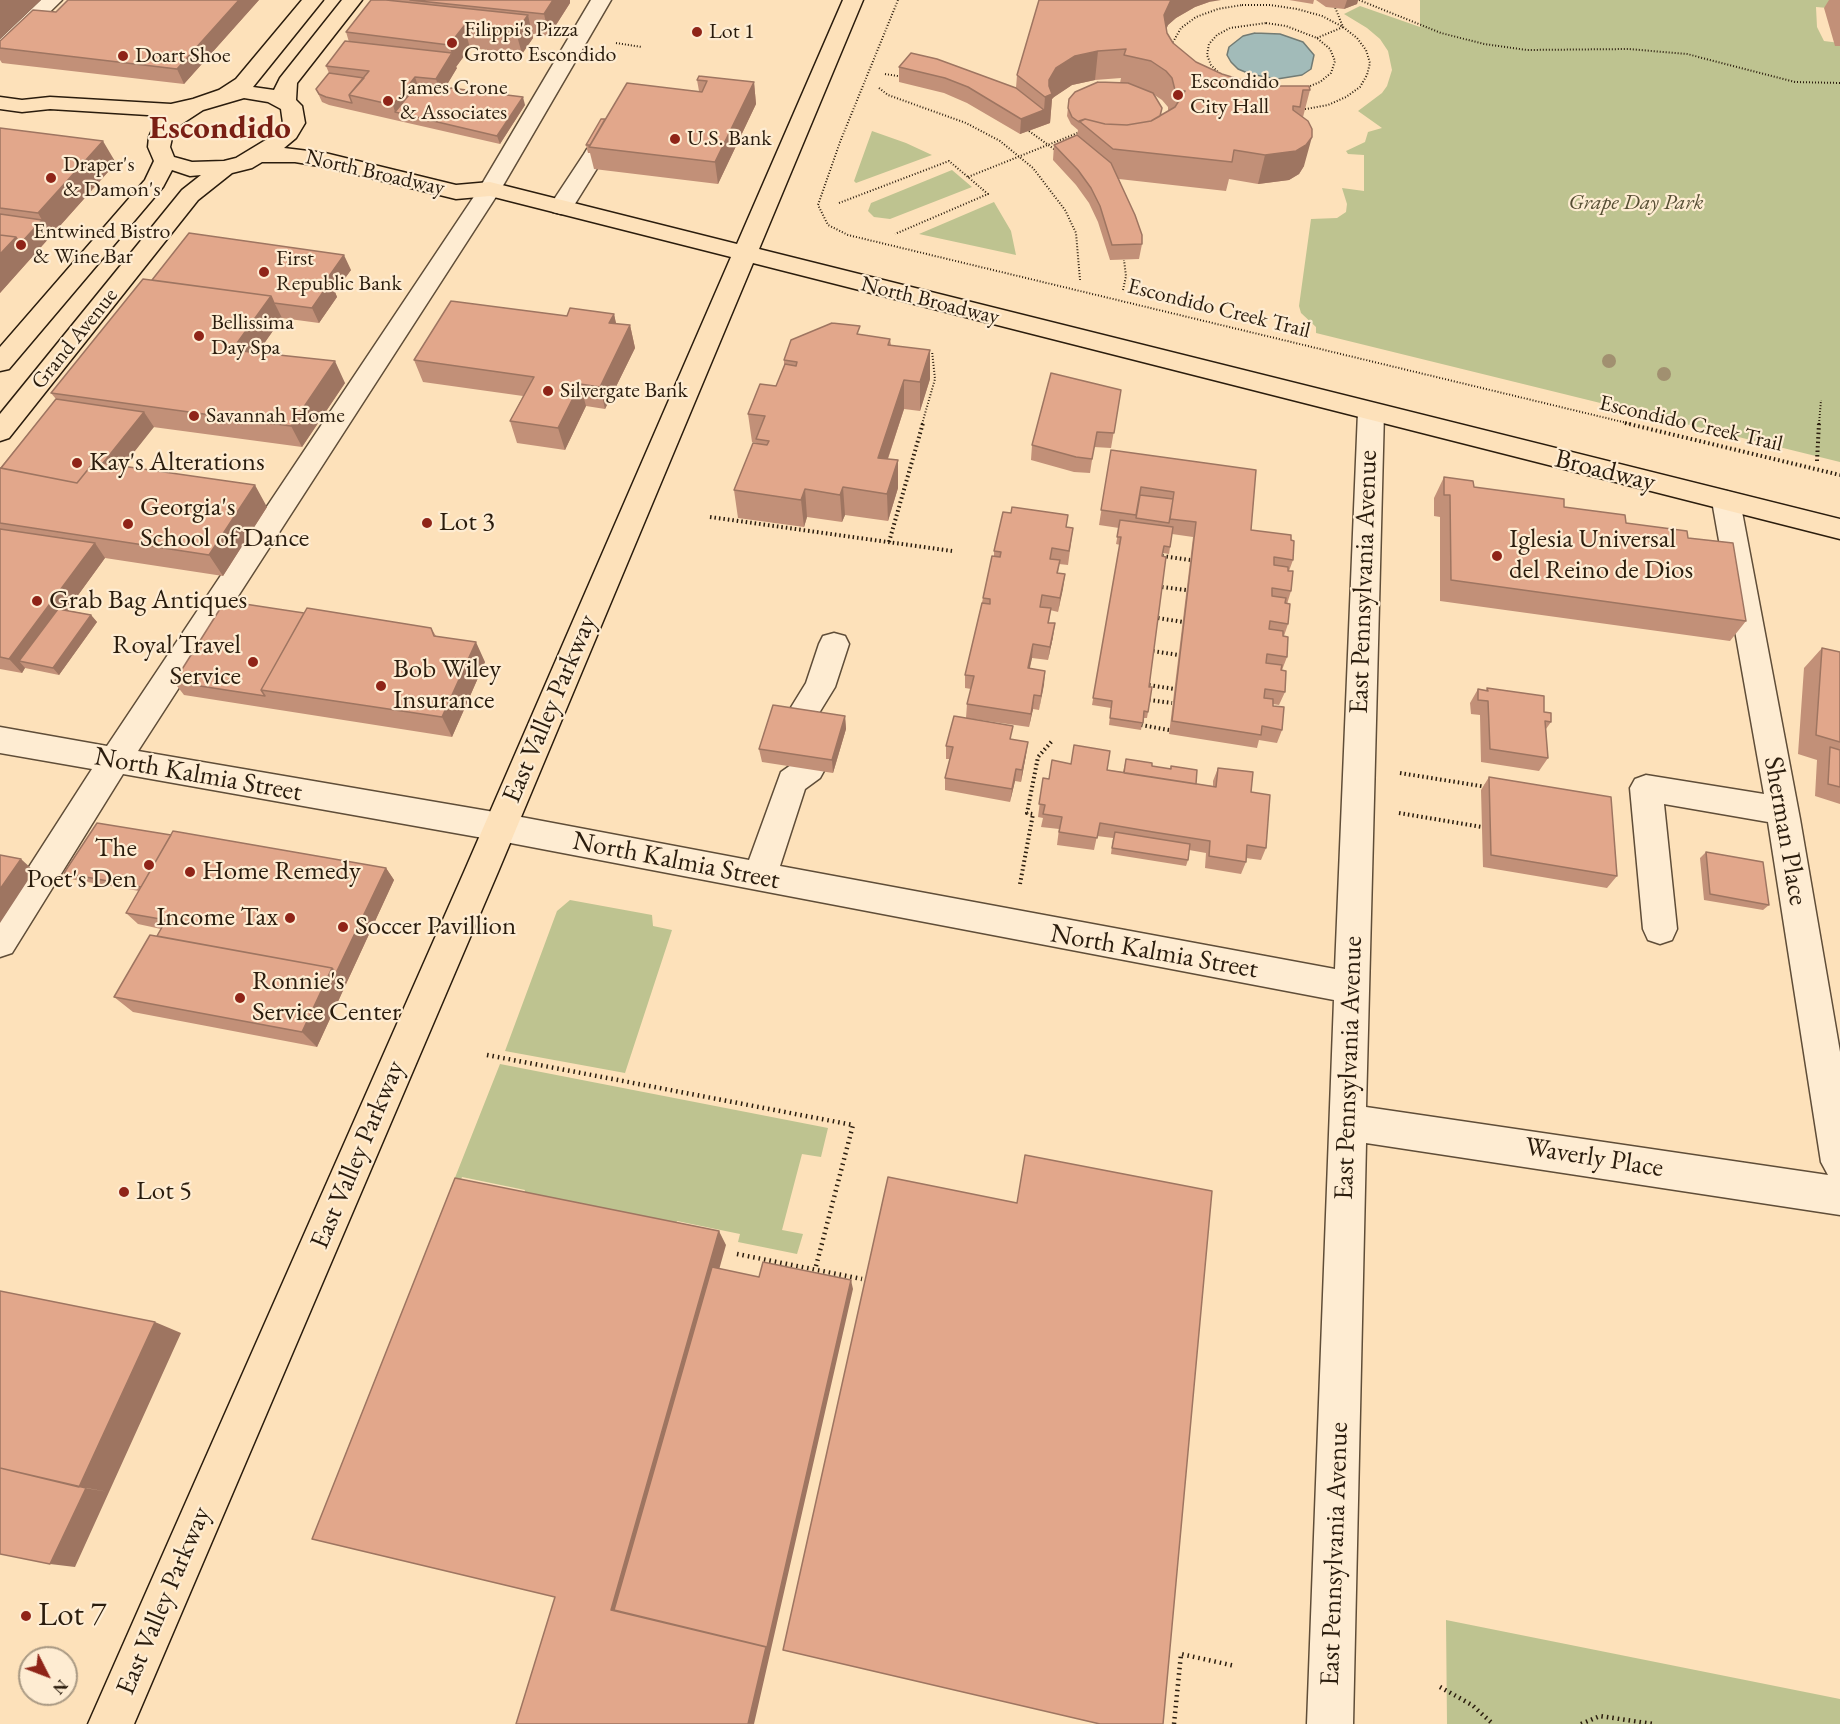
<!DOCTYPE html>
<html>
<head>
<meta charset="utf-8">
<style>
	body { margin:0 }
	#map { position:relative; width:1840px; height:1724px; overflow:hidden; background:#fde1ba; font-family:"EB Garamond",serif }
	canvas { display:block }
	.north { position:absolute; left:18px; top:1646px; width:60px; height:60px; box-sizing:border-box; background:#feecd2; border:2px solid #a99983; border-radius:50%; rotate:132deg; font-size:16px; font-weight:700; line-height:24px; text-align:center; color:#2a1c0d }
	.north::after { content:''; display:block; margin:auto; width:21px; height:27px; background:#8f2418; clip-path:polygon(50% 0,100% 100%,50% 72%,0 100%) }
</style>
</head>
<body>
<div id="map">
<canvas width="1840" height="1724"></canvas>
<div class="north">N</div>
</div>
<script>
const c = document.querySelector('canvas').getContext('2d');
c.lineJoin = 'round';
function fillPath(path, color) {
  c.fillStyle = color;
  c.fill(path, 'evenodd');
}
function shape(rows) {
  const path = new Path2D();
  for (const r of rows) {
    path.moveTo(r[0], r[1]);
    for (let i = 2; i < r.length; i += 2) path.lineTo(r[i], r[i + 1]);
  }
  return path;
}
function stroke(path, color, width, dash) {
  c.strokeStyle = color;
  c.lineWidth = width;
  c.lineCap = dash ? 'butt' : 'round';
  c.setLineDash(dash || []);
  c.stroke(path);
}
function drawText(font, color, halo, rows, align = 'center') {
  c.font = font + ' "EB Garamond",serif';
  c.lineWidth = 4.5;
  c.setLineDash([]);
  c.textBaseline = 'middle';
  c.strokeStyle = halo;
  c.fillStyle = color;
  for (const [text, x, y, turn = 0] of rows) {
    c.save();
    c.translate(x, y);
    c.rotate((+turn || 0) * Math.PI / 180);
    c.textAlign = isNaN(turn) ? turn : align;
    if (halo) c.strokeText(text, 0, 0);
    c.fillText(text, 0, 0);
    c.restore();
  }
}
fillPath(shape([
	[1420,0,1840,0,1840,9,1816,7,1817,27,1824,41,1840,43,1840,462,1316,333,1316,327,1301,313,1299,306,1311,219,1337,218,1346,212,1347,204,1342,188,1364,191,1364,155,1348,154,1346,151,1365,142,1368,132,1382,128,1358,111,1382,93,1387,86,1392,70,1388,51,1380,39,1367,28,1344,14,1360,6,1420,27],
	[872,131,906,143,932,155,856,183,854,181],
	[952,170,972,187,890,219,874,217,868,211,871,203],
	[994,202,1011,231,1016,255,919,234],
	[570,900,652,915,653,926,672,930,625,1073,505,1051,557,911],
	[500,1064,828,1128,821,1157,802,1154,782,1230,803,1234,797,1254,738,1242,740,1234,677,1221,674,1230,522,1199,525,1190,462,1177,435,1246,360,1477,338,1473],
	[1446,1620,1840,1699,1840,1724,1447,1724]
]), '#bec390');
const water = shape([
	[1255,33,1280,34,1303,42,1314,55,1311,69,1302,75,1277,79,1250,74,1238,69,1231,62,1227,55,1229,47,1243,36,1255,33]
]);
fillPath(water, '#a2bbb9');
stroke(water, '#727b74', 1.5);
const minor = shape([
	[41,0,62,0,7,54,0,56,0,39,41,0],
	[591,0,611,0,501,189,138,751,500,813,749,860,781,772,798,760,809,756,820,760,825,769,820,778,805,789,780,866,1335,969,1358,412,1362,406,1371,403,1380,406,1384,412,1366,1107,1828,1175,1821,1162,1768,822,1664,804,1677,929,1672,940,1660,944,1648,940,1643,929,1630,788,1635,779,1646,775,1764,794,1712,501,1716,494,1726,491,1736,494,1740,501,1800,819,1840,1052,1840,1215,1366,1143,1353,1724,1307,1724,1334,1000,500,841,123,774,12,953,0,957,0,912,92,769,0,753,0,727,107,746,479,189,591,0],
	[595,147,603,149,606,154,573,207,569,212,561,214,553,212,549,207,584,154,587,149,595,147],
	[834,633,845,636,849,644,835,687,808,731,797,734,786,731,782,722,806,683,819,644,823,636,834,633]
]);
const major = shape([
	[302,0,323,0,253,87,274,90,280,78,342,0,362,0,297,83,296,100,302,106,305,123,296,138,284,148,325,153,456,185,490,182,737,244,843,0,863,0,759,249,1840,519,1840,539,753,263,498,872,134,1724,88,1724,464,872,731,257,490,196,456,199,325,167,295,162,262,162,252,168,232,173,198,200,9,438,0,441,0,414,182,190,201,175,190,176,172,170,163,187,9,369,0,371,0,347,145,180,154,161,148,147,149,137,156,121,164,116,50,109,22,112,0,109,0,97,22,100,50,97,171,104,193,99,219,90,236,79,302,0],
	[244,98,268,102,281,109,283,123,279,129,269,138,236,158,224,161,192,162,174,157,170,147,174,129,203,110,244,98]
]);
stroke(minor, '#5f4d38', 3);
stroke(major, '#2a1c0d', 3);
stroke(shape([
	[898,0,840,142,818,205,828,225,848,235,1631,424],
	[1359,0,1441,33,1484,44,1527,50,1629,49,1687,54,1795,82,1840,83],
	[1242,5,1270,5,1297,9,1322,16,1343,27,1357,38,1366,50,1370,63,1367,75,1360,87,1346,97,1328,105,1306,109,1257,109,1234,104,1194,86,1179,72,1172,57,1173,42,1181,28,1196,17,1218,9,1242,5],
	[1266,23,1286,26,1317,38,1330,49,1335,61,1331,73,1320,82,1303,89,1282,92,1259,90,1238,84,1221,75,1211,65,1207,55,1209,44,1217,35,1230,28,1266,23],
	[1317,38,1343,27,1335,7],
	[616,43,642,47],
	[885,74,904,77],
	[879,88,888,95,966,123,1000,141,1033,168,1065,210,1076,233,1080,280],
	[1029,131,1058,152],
	[968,177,1080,132],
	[839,203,949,161,988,194,895,234],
	[1123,290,1126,276,1124,260],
	[922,424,935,379,932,351],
	[1819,424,1821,400]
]), '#2a1c0d', 2, [1, 2]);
stroke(shape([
	[1625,423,1840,475],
	[1817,461,1819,423],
	[710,517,952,551],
	[889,542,923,423],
	[1162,556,1190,560],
	[1162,587,1186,590],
	[1158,618,1183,622],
	[1153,651,1178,655],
	[1149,685,1174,689],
	[1149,700,1172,703],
	[1141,725,1169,730],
	[1400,773,1487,787],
	[1399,813,1482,827],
	[1020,884,1033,814,1027,813,1038,757,1052,741]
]), '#2a1c0d', 4, [1.5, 3]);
stroke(shape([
	[487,1055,853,1125,815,1270],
	[737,1254,862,1279],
	[1440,1687,1472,1705,1493,1724],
	[1174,1724,1181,1654,1235,1666],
	[1581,1724,1600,1716,1653,1724]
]), '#2a1c0d', 4.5, [1.5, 4]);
fillPath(minor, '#feecd2');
fillPath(major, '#fde1ba');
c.fillStyle = '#a19070';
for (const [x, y] of [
	[1609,361],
	[1664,374]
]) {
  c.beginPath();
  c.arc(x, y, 7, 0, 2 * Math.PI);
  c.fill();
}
fillPath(shape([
	[259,0,184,84,2,63,0,60,0,41,56,12],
	[371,0,570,0,570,3,549,36,533,34,533,38,522,54,470,48,456,67,457,68,445,87,525,105,500,144,329,105,322,102,316,89,329,73,326,66,349,42,346,32],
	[1039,0,1209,2,1195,7,1176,18,1168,25,1166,29,1167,33,1173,43,1196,62,1222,74,1248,82,1310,90,1303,117,1304,166,1299,174,1289,180,1258,184,1229,179,1226,191,1119,179,1142,244,1139,259,1110,260,1098,222,1089,203,1076,185,1053,160,1054,145,1077,135,1078,130,1071,124,1067,116,1069,99,1120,83,1121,78,1095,80,1072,85,1054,97,1052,99,1050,123,1020,134,967,103,944,93,899,82,899,67,1016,88,1017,75],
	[1153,94,1162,100,1168,107,1168,111,1160,116],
	[1289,0,1314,0,1313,4],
	[1316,0,1358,0,1357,4,1344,9,1326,7],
	[1829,0,1840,0,1840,46,1835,46,1824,8],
	[697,80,754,82,756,104,718,184,594,169,590,153,588,153,586,145,605,119,699,91],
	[0,128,116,163,0,293],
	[351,270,335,292,337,297,319,323,282,318,258,352,345,383,302,447,153,427,123,466,267,507,223,576,105,558,67,610,91,615,97,622,59,675,25,668,22,673,0,669,0,468,56,399,51,393,152,280],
	[614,314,616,324,630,325,635,348,605,409,586,406,565,450,517,443,510,421,523,396,423,382,414,360,567,316],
	[861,335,890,339,891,345,930,379,920,411,904,409,888,459,898,460,898,488,888,521,845,515,842,522,807,517,804,527,738,518,734,490,757,444,757,443,752,442,748,414,776,386,784,366,784,360],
	[1121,390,1111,448,1094,447,1090,473,1074,472,1031,460,1032,445],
	[1111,450,1251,530,1293,560,1289,571,1291,591,1287,604,1288,624,1284,636,1287,657,1282,670,1285,692,1279,705,1273,704,1282,730,1277,743,1259,740,1257,748,1169,734,1193,537,1172,534,1169,554,1163,553,1149,687,1148,712,1147,718,1143,718,1141,730,1109,725,1111,708,1092,705,1120,545,1116,544,1119,528,1099,525],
	[1444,477,1474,487,1564,507,1688,538,1746,621,1730,641,1440,601,1440,517,1434,516,1434,498],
	[1011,513,1068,515,1066,528,1073,528,1068,565,1059,564,1058,573,1065,574,1058,612,1050,610,1049,623,1053,637,1048,660,1032,658,1029,669,1045,671,1039,710,1033,709,1029,727,966,718,967,704,971,689,965,688,965,675,983,598,994,556,994,551],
	[304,613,431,628,436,636,485,662,452,737,184,695,174,682],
	[1822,648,1840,652,1840,804,1815,796,1817,760,1798,754,1804,668],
	[1487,688,1544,712,1551,722,1546,729,1548,758,1539,771,1481,762,1480,715,1471,714,1470,703,1478,689,1486,690],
	[845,716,846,729,833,773,762,762,759,749],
	[1011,739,1026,755,1021,782,1015,781,1010,802,945,790,945,778,950,759,946,759,946,746],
	[1126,759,1152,766,1170,769,1171,766,1196,784,1213,786,1213,781,1218,768,1251,792,1266,848,1261,860,1246,858,1246,862,1241,874,1205,868,1206,853,1189,850,1188,860,1186,866,1111,854,1113,838,1097,836,1094,850,1057,845,1059,829,1041,827,1043,818,1038,817,1043,778,1049,779,1107,770,1123,772],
	[1489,777,1617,876,1607,888,1483,867,1481,790],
	[171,835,386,868,394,880,317,1047,133,1012,114,997,157,936,161,929,138,924,126,913,139,891,70,879,64,873],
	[1706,852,1769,905,1763,910,1704,900,1700,858]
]), '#c29078');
fillPath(shape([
	[0,0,41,0,0,39],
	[239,0,259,0,184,84,177,69],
	[553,0,570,0,570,3,549,36,544,14],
	[1171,0,1221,0,1209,2,1195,7,1176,18,1168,25,1160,44,1164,15],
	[1347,0,1358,0,1357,4,1344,9],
	[528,15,533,38,522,54,516,32],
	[464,26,470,48,456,67,457,68,441,95,436,79,452,54,449,45],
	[1098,51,1095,80,1072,85,1054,97,1052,99,1050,123,1020,134,1021,119,1044,110,1045,97,1049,80,1056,68,1075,56],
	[415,77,420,92,395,112,393,105],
	[754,82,756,104,718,184,715,162],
	[523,97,525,105,500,144,497,136],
	[1312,137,1304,166,1299,174,1289,180,1258,184,1265,155],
	[103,141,116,163,0,293,0,254,16,237,42,220,38,213],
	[344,255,351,270,335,292,337,297,319,323,312,308,325,282],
	[271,296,282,318,244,372,232,350],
	[614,314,619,337,609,323],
	[630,325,635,348,605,409,600,387],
	[930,350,930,379,920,411,920,382],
	[335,361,345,383,302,447,291,426],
	[904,380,904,409,879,485,878,458],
	[580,384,586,406,565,450,558,428],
	[144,412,154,427,93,504,82,490],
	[898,460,898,488,888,521,887,494],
	[255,485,267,507,223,576,209,555],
	[843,487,845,515,842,522,840,495],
	[805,489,807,517,804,527,801,500],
	[95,543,105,558,29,663,19,661,25,668,22,673,9,659],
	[1065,574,1063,589,1058,612,1060,598],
	[91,615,97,622,59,675,53,668],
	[1055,623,1053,637,1048,660,1050,647],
	[476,642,485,662,452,737,442,717],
	[1033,644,1032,658,1027,682,1028,668],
	[1045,671,1044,685,1039,710,1041,696],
	[1034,695,1033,709,1029,727,1031,714],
	[845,716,846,729,833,773,832,760],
	[1028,742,1026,755,1021,782,1022,770],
	[1016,769,1015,781,1010,802,1012,789],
	[21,859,34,871,0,923,0,889],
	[386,868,394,880,317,1047,302,1032,332,968],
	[719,1231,726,1245,623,1611,611,1610],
	[851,1280,853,1289,754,1724,748,1724],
	[155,1322,181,1333,109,1492,79,1487],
	[86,1488,109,1492,75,1567,50,1564]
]), '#9e7561');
const building = shape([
	[68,0,239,0,177,69,0,48,0,41,33,10,56,12,68,0],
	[371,0,386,0,528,15,516,32,464,26,449,45,346,32,371,0],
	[410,0,553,0,544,14,410,0],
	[1039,0,1171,0,1164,15,1167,33,1173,43,1196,62,1222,74,1248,82,1279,86,1309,86,1310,90,1303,90,1300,107,1293,106,1293,110,1308,121,1312,129,1312,137,1306,145,1296,151,1265,155,1234,150,1232,162,1113,149,1079,121,1085,119,1105,124,1127,125,1151,121,1175,107,1185,91,1175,90,1172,78,1166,71,1151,61,1124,55,1126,49,1098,51,1075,56,1056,68,1049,80,1049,86,1052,94,1045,97,1017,75,1039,0],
	[345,41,452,53,436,79,415,77,393,105,349,95,369,71,326,66,345,41],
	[911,53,937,59,1016,88,1044,110,1021,119,968,87,945,78,899,67,911,53],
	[329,73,364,78,349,95,352,103,326,97,319,94,316,89,329,73],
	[699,76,754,82,715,162,589,147,627,83,702,92,707,81,697,80,699,76],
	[1098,82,1128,83,1153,93,1162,108,1160,116,1151,121,1127,125,1105,124,1085,119,1079,122,1072,117,1068,108,1069,99,1075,92,1098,82],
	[418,84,523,97,497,136,395,112,418,84],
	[601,119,605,119,590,145,586,145,601,119],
	[0,128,103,141,38,213,0,208,0,128],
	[1077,135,1111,163,1135,215,1142,235,1142,244,1112,245,1100,206,1091,188,1078,170,1054,145,1077,135],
	[0,214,42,220,20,244,16,237,0,235,0,214],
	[189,233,344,255,325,282,330,282,312,308,274,303,271,296,152,280,189,233],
	[0,235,16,237,0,254,0,235],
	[143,279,271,296,232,350,335,361,291,426,51,393,143,279],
	[451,301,567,316,570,308,614,314,609,323,630,325,600,387,580,384,558,428,510,421,534,377,414,360,451,301],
	[832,323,860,326,857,334,890,339,888,345,930,350,920,382,904,380,878,458,898,460,887,494,843,487,840,495,805,489,801,500,734,490,753,443,767,445,769,441,756,439,765,416,748,414,760,384,776,386,785,364,796,366,797,362,784,360,791,340,832,323],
	[1051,373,1121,390,1114,433,1097,432,1092,459,1076,457,1032,445,1051,373],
	[56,399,144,412,103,463,94,462,77,483,1,468,56,399],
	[1111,450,1256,470,1251,530,1291,535,1291,540,1294,541,1293,560,1274,557,1274,565,1288,567,1288,571,1293,571,1291,591,1272,588,1272,596,1286,598,1285,603,1290,604,1288,624,1270,621,1269,629,1283,631,1283,636,1288,637,1287,657,1267,654,1266,663,1282,665,1281,670,1286,671,1285,692,1265,689,1264,698,1273,699,1273,706,1284,707,1282,730,1262,726,1261,735,1172,721,1196,522,1170,519,1174,492,1141,487,1136,515,1101,510,1111,450],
	[94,462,255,485,209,555,0,523,0,468,77,483,94,462],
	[1444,477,1473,481,1474,487,1564,499,1564,507,1625,515,1626,523,1687,531,1688,538,1733,543,1746,621,1451,580,1450,495,1444,495,1444,477],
	[1140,495,1173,499,1169,523,1136,518,1140,495],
	[1012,507,1068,515,1066,527,1073,528,1069,551,1052,548,1050,559,1060,560,1057,573,1065,574,1060,598,1042,595,1040,607,1051,608,1048,623,1055,623,1050,647,1033,644,1028,668,1045,671,1041,696,1034,695,1031,714,967,704,974,676,965,675,982,603,990,604,990,599,983,598,992,556,1000,557,1001,552,994,551,1003,512,1011,513,1012,507],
	[1120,520,1173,527,1170,547,1164,546,1162,556,1166,557,1149,687,1152,687,1148,712,1144,711,1143,723,1110,718,1112,701,1093,698,1121,537,1117,537,1120,520],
	[0,529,95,543,9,659,0,657,0,529],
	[225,601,304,613,261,690,265,696,174,682,225,601],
	[307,608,431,628,434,636,476,642,442,717,261,690,307,608],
	[58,609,91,615,53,668,19,661,58,609],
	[1822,648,1840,652,1840,742,1816,735,1822,648],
	[1487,688,1544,696,1544,712,1551,713,1551,722,1545,721,1548,758,1490,749,1488,701,1478,700,1478,689,1488,691,1487,688],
	[773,705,845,716,832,760,759,749,773,705],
	[954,716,1013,726,1010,739,1028,742,1022,770,1016,769,1012,789,945,778,953,747,946,746,954,716],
	[1074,745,1110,751,1107,770,1197,784,1216,787,1218,768,1253,772,1251,792,1270,795,1266,848,1247,845,1246,862,1209,856,1210,841,1153,832,1100,823,1097,838,1059,832,1062,817,1043,814,1045,805,1039,804,1043,778,1049,779,1052,760,1071,764,1074,745],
	[1830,747,1840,750,1840,787,1828,784,1830,747],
	[1126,759,1152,763,1152,766,1171,769,1171,766,1197,770,1196,784,1124,773,1126,759],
	[1489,777,1611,797,1617,876,1491,855,1489,777],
	[97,823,171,835,141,887,64,873,97,823],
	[173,831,386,868,336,973,332,968,157,936,166,920,126,913,173,831],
	[1115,832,1190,844,1188,860,1112,848,1115,832],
	[1706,852,1763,862,1769,905,1710,894,1706,852],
	[0,855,21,859,0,889,0,855],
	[150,935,332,968,302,1032,114,997,150,935],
	[1025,1155,1212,1191,1163,1724,1100,1724,783,1650,888,1177,1017,1203,1025,1155],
	[455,1178,719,1231,611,1610,766,1647,748,1724,516,1724,555,1597,312,1539,455,1178],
	[763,1262,851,1280,767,1647,614,1610,712,1267,759,1277,763,1262],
	[0,1291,155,1322,79,1487,0,1468,0,1291],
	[0,1468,86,1488,50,1564,0,1554,0,1468]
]);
fillPath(building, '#e2a78b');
stroke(building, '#9e7561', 1.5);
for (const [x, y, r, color] of [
	[697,32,6,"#8f2418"],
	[452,43,6,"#8f2418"],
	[123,56,6,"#8f2418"],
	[1178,95,6,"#8f2418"],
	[388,101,6,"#8f2418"],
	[675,139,6,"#8f2418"],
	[51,178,6,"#8f2418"],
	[21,245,6,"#8f2418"],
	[264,272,6,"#8f2418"],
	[199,336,6,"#8f2418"],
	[548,391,6,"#8f2418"],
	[194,416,6,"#8f2418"],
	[77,463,6,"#8f2418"],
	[427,523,6,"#8f2418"],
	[128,524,6,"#8f2418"],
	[1497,556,6,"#8f2418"],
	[37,601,6,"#8f2418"],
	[253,662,6,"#8f2418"],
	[381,686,6,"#8f2418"],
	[149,865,6,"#8f2418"],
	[190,872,6,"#8f2418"],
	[290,918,6,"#8f2418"],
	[343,927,6,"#8f2418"],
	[240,998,6,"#8f2418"],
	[124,1192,6,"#8f2418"],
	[26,1616,6,"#8f2418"]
]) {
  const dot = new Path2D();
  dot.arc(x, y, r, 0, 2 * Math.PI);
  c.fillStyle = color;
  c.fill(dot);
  stroke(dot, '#feecd2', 2);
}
drawText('22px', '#2a1c0d', '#feecd2', [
	["Filippi's Pizza",464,30],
	["Grotto Escondido",464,55],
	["Lot 1",709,32],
	["Doart Shoe",135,56],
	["Escondido",1190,82],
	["City Hall",1190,107],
	["James Crone",400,88],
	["& Associates",400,113],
	["U.S. Bank",687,139],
	["Draper's",63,165],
	["& Damon's",63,190],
	["Entwined Bistro",33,232],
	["& Wine Bar",33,257],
	["First",276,259],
	["Republic Bank",276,284],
	["Bellissima",211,323],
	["Day Spa",211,348],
	["Silvergate Bank",560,391],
	["Savannah Home",206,416]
], 'left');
drawText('22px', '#2a1c0d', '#feecd2', [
	["North Broadway",375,173,13],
	["North Broadway",930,301,14],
	["Escondido Creek Trail",1219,309,14],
	["Grand Avenue",75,339,-51],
	["Escondido Creek Trail",1691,424,13]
]);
drawText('italic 22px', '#564e34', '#feecd2', [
	["Grape Day Park",1636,203]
]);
drawText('27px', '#2a1c0d', '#feecd2', [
	["Kay's Alterations",89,463],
	["Georgia's",140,508],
	["School of Dance",140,539],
	["Lot 3",439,523],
	["Iglesia Universal",1509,540],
	["del Reino de Dios",1509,571],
	["Grab Bag Antiques",49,601],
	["Royal Travel",241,646,"right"],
	["Service",241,677,"right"],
	["Bob Wiley",393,670],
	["Insurance",393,701],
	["The",137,849,"right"],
	["Poet's Den",137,880,"right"],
	["Home Remedy",202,872],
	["Income Tax",278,918,"right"],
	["Soccer Pavillion",355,927],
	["Ronnie's",252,982],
	["Service Center",252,1013],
	["Lot 5",136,1192]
], 'left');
drawText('27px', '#2a1c0d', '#feecd2', [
	["Broadway",1605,471,14],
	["East Pennsylvania Avenue",1364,582,-88],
	["East Valley Parkway",550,709,-67],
	["North Kalmia Street",198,775,10],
	["Sherman Place",1785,831,80],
	["North Kalmia Street",676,861,11],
	["North Kalmia Street",1154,952,10],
	["East Pennsylvania Avenue",1349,1068,-88],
	["East Valley Parkway",358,1155,-67],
	["Waverly Place",1594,1158,9],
	["East Pennsylvania Avenue",1335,1554,-88],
	["East Valley Parkway",164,1601,-67]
]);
drawText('bold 33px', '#7a1f14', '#feecd2', [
	["Escondido",220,129]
]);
drawText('33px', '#2a1c0d', '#feecd2', [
	["Lot 7",38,1616]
], 'left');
</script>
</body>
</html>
